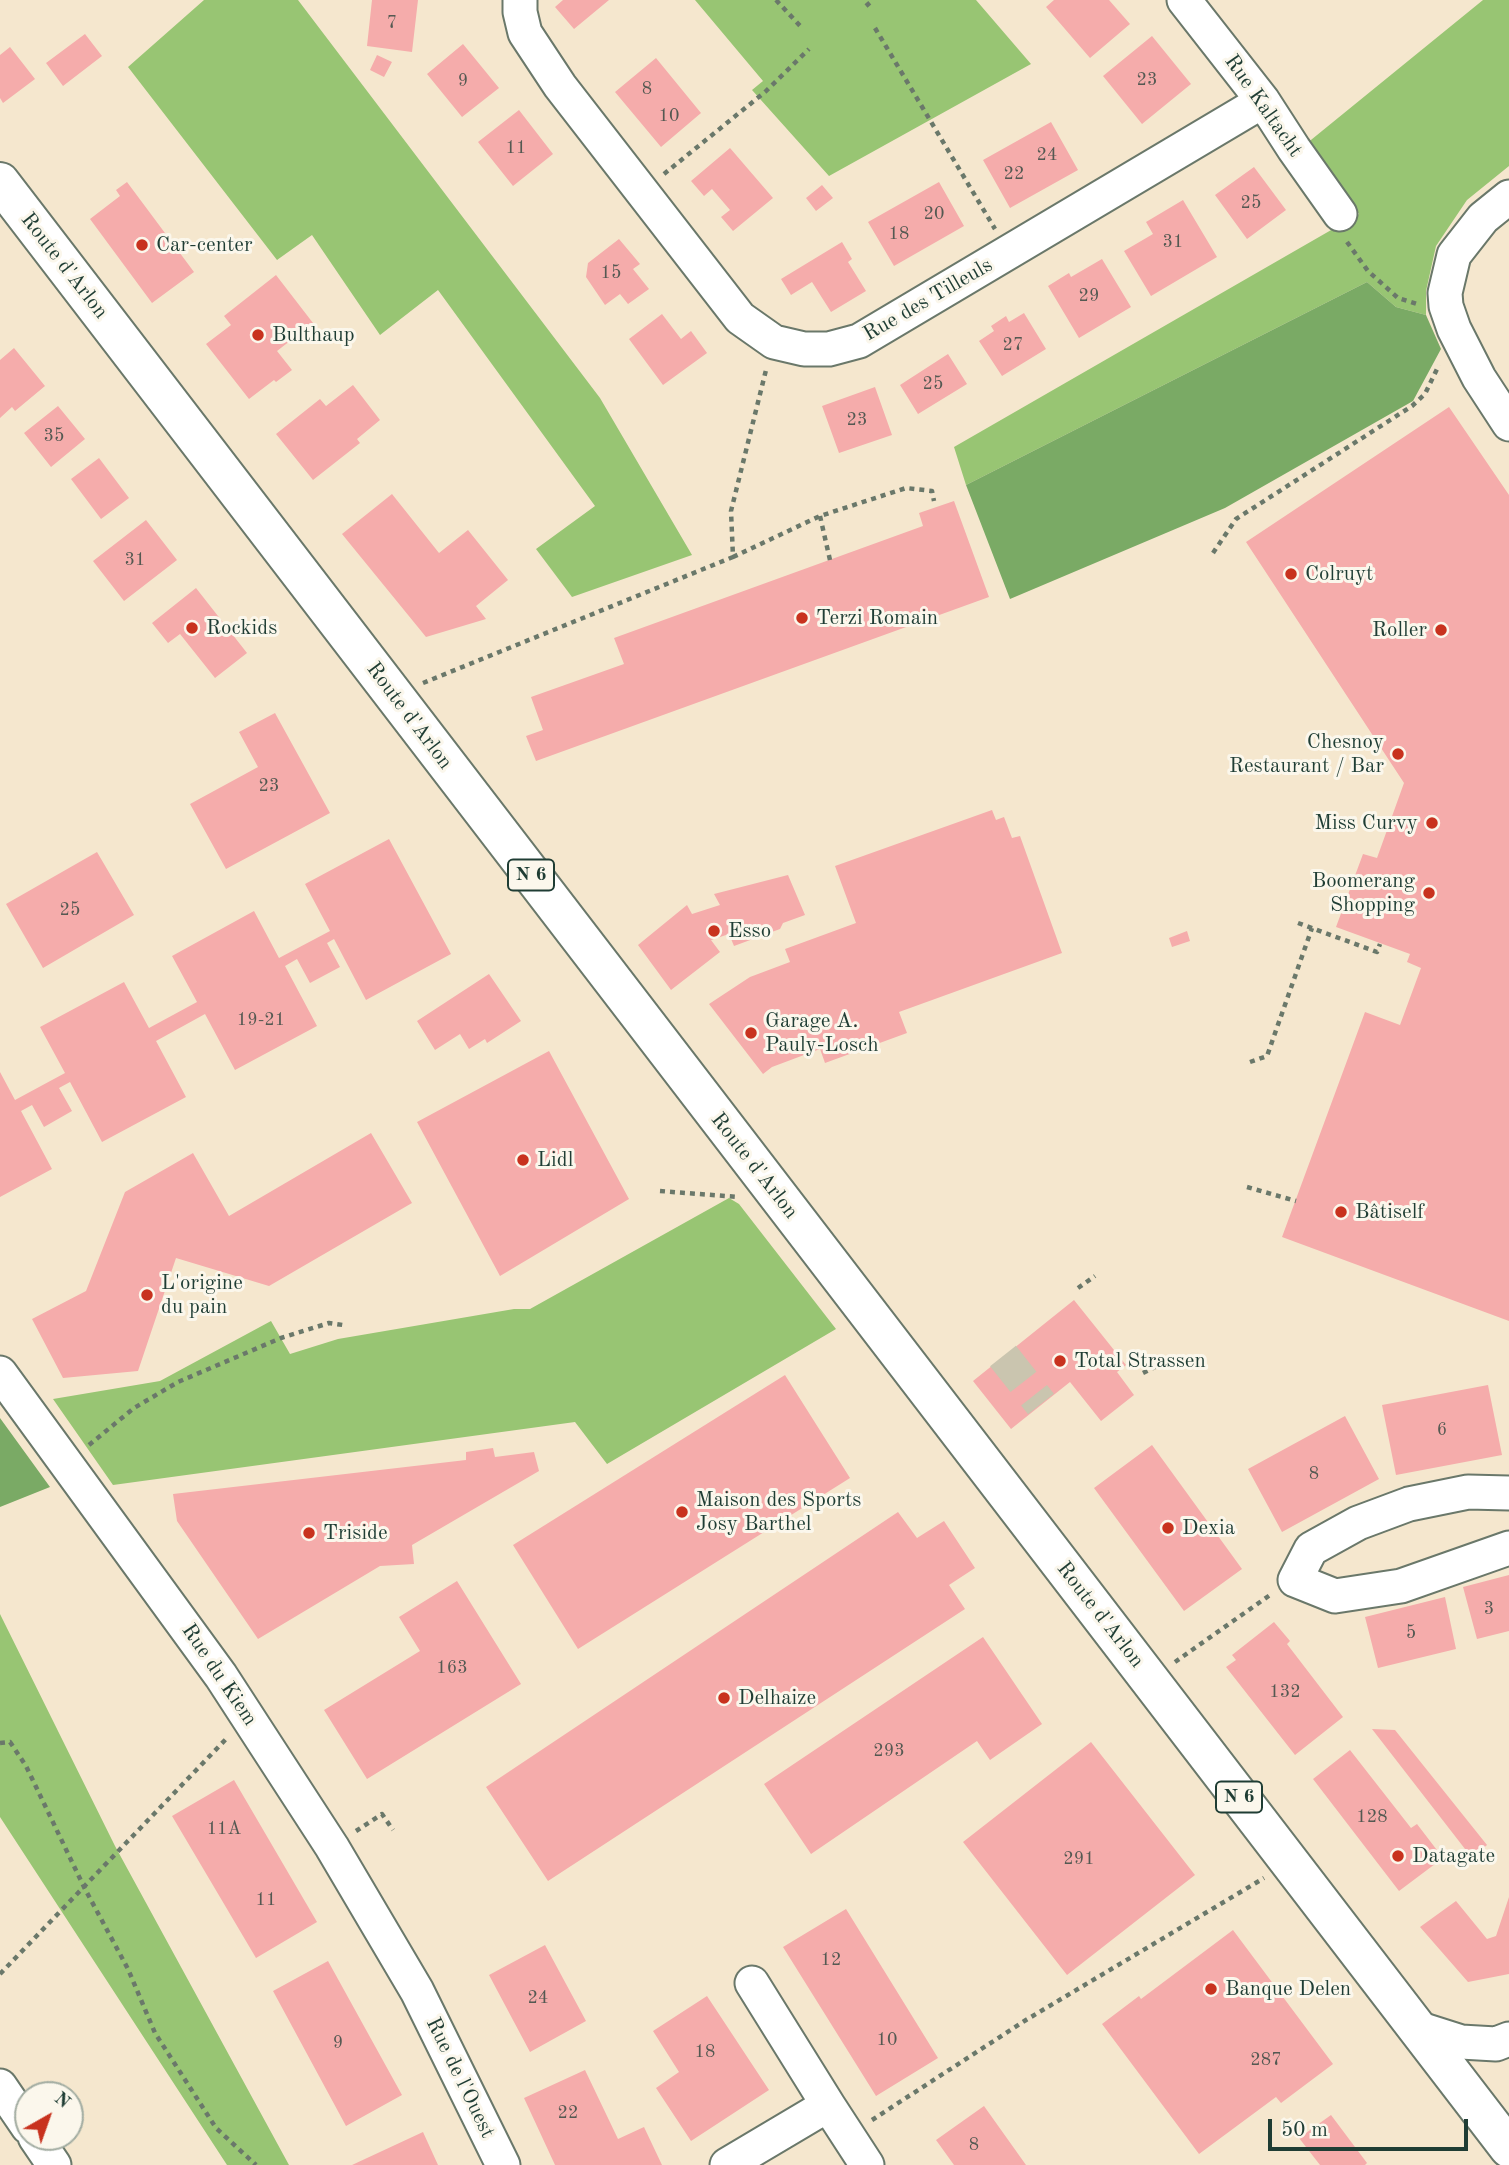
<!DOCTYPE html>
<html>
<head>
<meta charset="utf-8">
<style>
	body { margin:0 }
	#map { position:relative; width:1509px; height:2165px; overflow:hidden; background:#f5e7ce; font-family:"Old Standard TT",serif }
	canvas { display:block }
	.north { position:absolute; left:14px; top:2081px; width:70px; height:70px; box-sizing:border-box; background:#fbf7ec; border:2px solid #a3ada2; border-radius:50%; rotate:40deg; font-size:19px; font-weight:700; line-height:28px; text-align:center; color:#1f3d34 }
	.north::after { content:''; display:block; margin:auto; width:24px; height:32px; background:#c8321e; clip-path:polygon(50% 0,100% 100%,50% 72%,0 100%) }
	.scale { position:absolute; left:1268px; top:2119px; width:200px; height:32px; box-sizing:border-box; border:4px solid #1f3d34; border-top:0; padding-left:9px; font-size:21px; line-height:24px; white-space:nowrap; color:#1f3d34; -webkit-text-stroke:5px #fbf7ec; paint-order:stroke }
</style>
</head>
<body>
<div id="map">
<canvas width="1509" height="2165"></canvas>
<div class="north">N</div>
<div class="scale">50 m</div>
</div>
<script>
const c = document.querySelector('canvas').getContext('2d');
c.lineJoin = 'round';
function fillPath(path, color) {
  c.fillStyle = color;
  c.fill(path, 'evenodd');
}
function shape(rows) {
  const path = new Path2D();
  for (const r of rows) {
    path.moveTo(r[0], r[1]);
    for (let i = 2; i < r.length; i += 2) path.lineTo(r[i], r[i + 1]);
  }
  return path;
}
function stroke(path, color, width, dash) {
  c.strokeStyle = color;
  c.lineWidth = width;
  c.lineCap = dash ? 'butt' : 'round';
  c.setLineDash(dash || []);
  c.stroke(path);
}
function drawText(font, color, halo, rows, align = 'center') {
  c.font = font + ' "Old Standard TT",serif';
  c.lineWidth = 6;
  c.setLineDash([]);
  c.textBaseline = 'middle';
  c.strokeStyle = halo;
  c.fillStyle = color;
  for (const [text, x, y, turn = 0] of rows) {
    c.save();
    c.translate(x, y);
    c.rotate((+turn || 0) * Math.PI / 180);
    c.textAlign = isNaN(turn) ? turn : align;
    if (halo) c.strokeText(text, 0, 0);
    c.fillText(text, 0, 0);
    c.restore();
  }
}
fillPath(shape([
	[204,0,298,0,600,398,692,555,572,597,536,549,595,506,438,290,380,335,312,235,277,260,128,67],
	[695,0,976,0,1031,64,829,176,752,90,763,81],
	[1483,0,1509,0,1509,166,1467,200,1436,246,1426,291,1426,315,1396,307,1367,282,966,485,954,447,1359,214,1306,144],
	[729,1198,739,1204,836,1329,607,1464,575,1422,113,1485,53,1399,160,1381,271,1321,290,1354,338,1339,514,1309,530,1309],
	[0,1614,115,1846,289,2165,227,2165,0,1817]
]), '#98c573');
fillPath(shape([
	[1367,282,1396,307,1426,315,1441,349,1413,401,1225,508,1010,599,966,485],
	[0,1418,50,1487,0,1507]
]), '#7aaa65');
fillPath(shape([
	[372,0,418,0,412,52,367,46],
	[563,0,609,0,574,29,555,7],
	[1054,0,1109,0,1130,24,1090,58,1046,7],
	[85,34,102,56,63,86,46,63],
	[1152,36,1191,84,1142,124,1103,76],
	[463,44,499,88,462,117,427,74],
	[10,47,35,79,3,103,0,98,0,55],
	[377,55,392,62,384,77,370,70],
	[656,58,701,113,661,147,615,92],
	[519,110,553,154,513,186,478,142],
	[1051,122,1078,170,1010,208,983,160],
	[730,148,773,198,733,231,721,217,730,210,712,189,704,196,691,181],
	[1254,167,1286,210,1247,239,1215,195],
	[127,182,194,272,152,303,90,219,120,196,116,190],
	[939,182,964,226,894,266,868,222],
	[822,185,833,198,816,211,806,198],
	[1183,200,1217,257,1151,296,1124,251,1153,234,1146,222],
	[619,239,640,264,633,269,649,289,628,304,620,294,605,305,586,277,588,263],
	[842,242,852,259,848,262,866,291,831,312,812,282,791,295,781,279],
	[1102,259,1131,307,1079,338,1048,286,1069,273,1071,277],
	[276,275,313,323,277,351,292,370,276,382,274,380,249,399,206,344,231,325,224,316],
	[1024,313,1046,349,1002,376,979,341,994,331,991,326,1006,316,1009,322],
	[662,314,681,339,691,331,707,353,663,385,629,339],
	[14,348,45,386,15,411,12,407,0,418,0,360],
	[948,354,967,384,918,414,900,385],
	[353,385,380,420,357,439,360,443,313,480,276,434,320,399,326,406],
	[875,387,892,435,839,453,822,406],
	[58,406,85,439,51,467,24,433],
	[1449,407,1509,495,1509,1321,1282,1237,1365,1012,1400,1025,1421,968,1407,962,1410,954,1336,927,1363,854,1377,858,1404,783,1246,542],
	[99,458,129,498,101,519,71,479],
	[392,494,439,553,468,530,508,580,476,606,486,619,426,637,342,534],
	[954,501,989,597,536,761,526,736,543,730,531,697,624,664,614,638,923,526,919,513],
	[146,520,177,560,124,601,93,561],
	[196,588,247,653,215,678,180,634,168,643,152,623],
	[275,713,330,813,226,869,190,804,258,767,239,732],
	[992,810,996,820,1004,817,1012,838,1020,836,1062,953,899,1012,907,1033,825,1063,820,1049,772,1067,763,1074,709,1004,750,977,790,962,785,949,856,923,835,866],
	[389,839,451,954,366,1000,334,939,327,943,340,967,310,983,297,959,285,966,317,1026,235,1070,205,1014,156,1041,186,1097,102,1142,70,1082,59,1088,72,1111,44,1127,32,1105,21,1111,52,1169,0,1197,0,1072,15,1100,65,1073,40,1027,124,982,149,1028,197,1002,172,956,254,911,279,958,330,931,305,884],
	[97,852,134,915,43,968,6,904],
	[788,875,805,915,783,923,780,929,734,946,729,934,711,940,720,952,671,990,638,945,687,905,692,914,720,905,714,894],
	[1187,931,1190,941,1172,947,1169,938],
	[489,974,521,1021,487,1043,485,1039,469,1049,460,1034,435,1050,417,1021],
	[549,1051,629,1199,500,1276,417,1122],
	[371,1133,412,1203,269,1286,176,1258,138,1371,63,1378,32,1319,86,1291,125,1192,193,1153,229,1216],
	[1074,1300,1126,1365,1117,1372,1134,1395,1101,1421,1070,1382,1011,1429,973,1381],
	[785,1375,850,1478,578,1649,513,1545],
	[1488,1385,1502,1455,1396,1475,1382,1405],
	[1345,1416,1379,1479,1282,1532,1248,1469],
	[1152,1445,1242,1569,1184,1611,1094,1488],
	[493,1448,495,1457,534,1452,539,1471,412,1545,414,1564,380,1566,258,1639,177,1521,173,1494,466,1460,466,1452],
	[898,1512,917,1538,944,1521,975,1568,949,1585,965,1609,548,1881,486,1787],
	[1509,1575,1509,1631,1477,1639,1463,1587],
	[457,1581,521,1684,367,1779,324,1710,420,1651,399,1617],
	[1445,1597,1456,1649,1378,1668,1365,1617],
	[1274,1622,1290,1641,1287,1644,1343,1717,1295,1755,1226,1667,1236,1660,1232,1655],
	[983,1637,1042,1724,990,1760,977,1741,811,1854,764,1784],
	[1372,1729,1395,1730,1487,1845,1472,1858],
	[1091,1742,1195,1875,1067,1975,963,1842],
	[1350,1750,1411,1828,1417,1824,1443,1858,1399,1891,1313,1779],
	[234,1780,317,1922,256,1958,172,1816],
	[1509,1897,1509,1974,1468,1982,1420,1927,1456,1901,1487,1939,1496,1936],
	[846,1909,938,2058,876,2096,783,1947],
	[1233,1930,1333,2064,1281,2103,1276,2097,1199,2154,1102,2024,1139,1996,1141,1999],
	[545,1945,586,2021,530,2052,489,1975],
	[328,1961,402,2095,346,2126,273,1991],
	[707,1996,769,2090,691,2141,656,2088,679,2072,653,2031],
	[585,2070,618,2139,644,2127,662,2165,555,2165,524,2098],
	[984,2106,1026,2165,954,2165,936,2140],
	[1331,2115,1367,2163,1365,2165,1320,2165,1299,2138],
	[423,2132,438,2165,352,2165]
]), '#f5acab');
stroke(shape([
	[1003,1356,1041,1404]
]), '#cac5af', 33, [33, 17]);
const minor = shape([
	[520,0,520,12,525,33,560,86,740,318,774,342,804,349,829,349,859,341,1263,101],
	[1184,0,1263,101,1294,149,1340,214],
	[1509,197,1483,218,1454,255,1445,293,1446,306,1454,329,1479,378,1509,424],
	[0,1373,221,1676,332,1847,417,1991,503,2165],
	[1509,1493,1468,1492,1409,1504,1358,1523,1311,1549,1295,1580,1335,1596,1401,1586,1509,1548],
	[752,1983,828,2105],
	[1417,2028,1461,2042,1496,2044,1509,2039],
	[0,2086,28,2127],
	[35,2137,54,2165],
	[727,2165,828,2105,867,2165]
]);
const major = shape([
	[0,182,1509,2148]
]);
stroke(minor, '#6a786a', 37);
stroke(major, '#6a786a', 42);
stroke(shape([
	[776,0,803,29],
	[866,6,873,0],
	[875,28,995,229],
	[664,174,765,92,809,49],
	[1347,242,1368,271,1398,298,1417,304],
	[820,516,830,560],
	[1213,553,1236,519,1412,406,1425,394,1439,365],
	[733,557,820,516,906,488,932,491,934,501],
	[423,683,733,557,731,511,766,370],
	[1298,923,1377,952,1380,944],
	[1250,1062,1267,1056,1312,928],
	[1247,1187,1296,1201],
	[660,1191,739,1197],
	[1078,1288,1095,1276],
	[1143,1373,1161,1364],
	[89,1445,134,1408,178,1382,281,1338,329,1323,343,1325],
	[1175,1662,1270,1595],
	[0,1743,10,1742,26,1766,85,1889,128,1969,155,2033,216,2128,256,2165],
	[356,1831,382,1814,393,1830],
	[0,1974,228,1737],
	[872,2120,1026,2020,1264,1878]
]), '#6a786a', 4.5, [5, 5]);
stroke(minor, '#fff', 33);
stroke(major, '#fff', 38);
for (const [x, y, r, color] of [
	[142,245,7,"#c8321e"],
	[258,335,7,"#c8321e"],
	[1291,574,7,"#c8321e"],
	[802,618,7,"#c8321e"],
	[192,628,7,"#c8321e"],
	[1441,630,7,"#c8321e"],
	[1398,754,7,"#c8321e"],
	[1432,823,7,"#c8321e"],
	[1429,893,7,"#c8321e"],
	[714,931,7,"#c8321e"],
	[751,1033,7,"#c8321e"],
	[523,1160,7,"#c8321e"],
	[1341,1212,7,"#c8321e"],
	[147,1295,7,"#c8321e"],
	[1060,1361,7,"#c8321e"],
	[682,1512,7,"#c8321e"],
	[1168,1528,7,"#c8321e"],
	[309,1533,7,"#c8321e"],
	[724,1698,7,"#c8321e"],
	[1398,1856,7,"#c8321e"],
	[1211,1989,7,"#c8321e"]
]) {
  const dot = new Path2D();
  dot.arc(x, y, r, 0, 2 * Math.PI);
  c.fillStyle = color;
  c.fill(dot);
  stroke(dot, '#fbf7ec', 2.5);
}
drawText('18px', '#545952', null, [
	["7",392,23],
	["23",1147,80],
	["9",463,81],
	["8",647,89],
	["10",669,116],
	["11",516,148],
	["24",1047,155],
	["22",1014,174],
	["25",1251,203],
	["20",934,214],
	["18",899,234],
	["31",1173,242],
	["15",611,273],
	["29",1089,296],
	["27",1013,345],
	["25",933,384],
	["23",857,420],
	["35",54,436],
	["31",135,560],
	["23",269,786],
	["25",70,910],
	["19-21",261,1020],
	["6",1442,1430],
	["8",1314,1474],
	["3",1489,1609],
	["5",1411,1633],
	["163",452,1668],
	["132",1285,1692],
	["293",889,1751],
	["128",1372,1817],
	["11A",224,1829],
	["291",1079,1859],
	["11",266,1900],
	["12",831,1960],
	["24",538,1998],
	["10",887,2040],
	["9",338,2043],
	["18",705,2052],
	["287",1266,2060],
	["22",568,2113],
	["8",974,2145]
]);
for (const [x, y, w] of [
	[531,875,46],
	[1239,1797,46]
]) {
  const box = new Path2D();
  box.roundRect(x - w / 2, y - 15.5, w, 31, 5);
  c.fillStyle = '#fbf7ec';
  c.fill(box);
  stroke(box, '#1f3d34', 2);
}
drawText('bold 19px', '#1f3d34', null, [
	["N 6",531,875],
	["N 6",1239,1797]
]);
drawText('21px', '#1f3d34', '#fbf7ec', [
	["Rue Kaltacht",1263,106,55],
	["Route d'Arlon",64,266,52],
	["Rue des Tilleuls",928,300,-30],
	["Route d'Arlon",409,716,53],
	["Route d'Arlon",754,1166,52],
	["Route d'Arlon",1100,1615,52],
	["Rue du Kiem",219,1675,56],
	["Rue de l'Ouest",460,2078,64]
]);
drawText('21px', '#1f3d34', '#fbf7ec', [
	["Car-center",156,245],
	["Bulthaup",272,335],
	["Colruyt",1305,574],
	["Terzi Romain",816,618],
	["Rockids",206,628],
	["Roller",1427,630,"right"],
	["Chesnoy",1384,742,"right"],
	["Restaurant / Bar",1384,766,"right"],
	["Miss Curvy",1418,823,"right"],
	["Boomerang",1415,881,"right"],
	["Shopping",1415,905,"right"],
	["Esso",728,931],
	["Garage A.",765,1021],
	["Pauly-Losch",765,1045],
	["Lidl",537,1160],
	["Bâtiself",1355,1212],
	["L'origine",161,1283],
	["du pain",161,1307],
	["Total Strassen",1074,1361],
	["Maison des Sports",696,1500],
	["Josy Barthel",696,1524],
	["Dexia",1182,1528],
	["Triside",323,1533],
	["Delhaize",738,1698],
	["Datagate",1412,1856],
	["Banque Delen",1225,1989]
], 'left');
</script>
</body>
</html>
